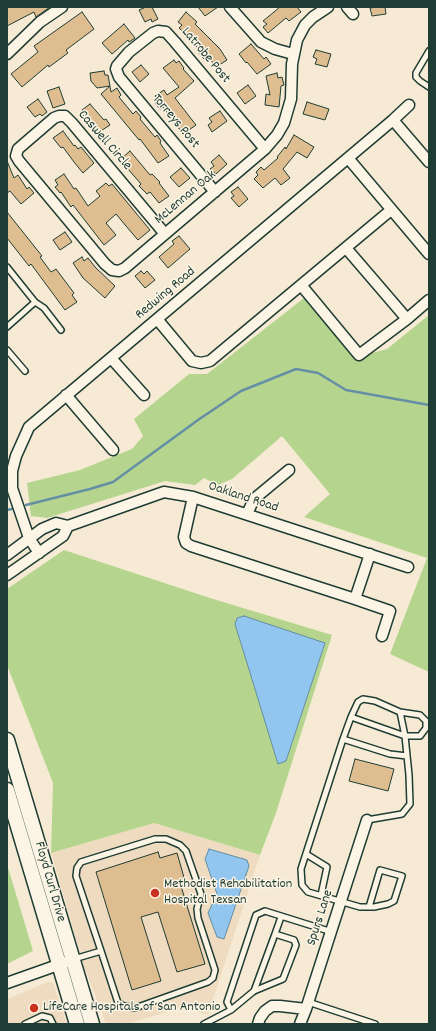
<!DOCTYPE html>
<html>
<head>
<meta charset="utf-8">
<style>
	body { margin:0 }
	#map { position:relative; width:436px; height:1031px; overflow:hidden; background:#f6ead4; font-family:Dekko,sans-serif }
	canvas { display:block }
	.frame { position:absolute; inset:0; border:8px solid #1f3d34; pointer-events:none }
</style>
</head>
<body>
<div id="map">
<canvas width="436" height="1031"></canvas>
<div class="frame"></div>
</div>
<script>
const c = document.querySelector('canvas').getContext('2d');
c.lineJoin = 'round';
function fillPath(path, color) {
  c.fillStyle = color;
  c.fill(path, 'evenodd');
}
function shape(rows) {
  const path = new Path2D();
  for (const r of rows) {
    path.moveTo(r[0], r[1]);
    for (let i = 2; i < r.length; i += 2) path.lineTo(r[i], r[i + 1]);
  }
  return path;
}
function stroke(path, color, width, dash) {
  c.strokeStyle = color;
  c.lineWidth = width;
  c.lineCap = dash ? 'butt' : 'round';
  c.setLineDash(dash || []);
  c.stroke(path);
}
function drawText(font, color, halo, rows, align = 'center') {
  c.font = font + ' Dekko,sans-serif';
  c.lineWidth = 3;
  c.setLineDash([]);
  c.textBaseline = 'middle';
  c.strokeStyle = halo;
  c.fillStyle = color;
  for (const [text, x, y, turn = 0] of rows) {
    c.save();
    c.translate(x, y);
    c.rotate((+turn || 0) * Math.PI / 180);
    c.textAlign = isNaN(turn) ? turn : align;
    if (halo) c.strokeText(text, 0, 0);
    c.fillText(text, 0, 0);
    c.restore();
  }
}
fillPath(shape([
	[154,823,260,855,208,1015,184,1007,127,1024,106,1024,84,966,51,853],
	[48,982,53,983,67,1024,7,1024,7,999]
]), '#efdcc0');
fillPath(shape([
	[304,298,354,358,387,349,429,315,429,672,390,654,427,558,304,517,330,494,282,436,232,479,218,485,204,478,195,485,165,481,47,518,31,516,27,483,80,470,132,449,143,436,134,419,189,374,207,374],
	[64,550,210,598,332,635,276,813,260,855,154,823,51,853,53,783,7,665,7,589],
	[7,864,33,951,7,964]
]), '#b5d58e');
const water = shape([
	[244,616,325,643,286,761,278,764,235,624,237,618,244,616],
	[209,849,247,860,249,866,224,939,217,937,208,913,217,894,205,859,209,849]
]);
fillPath(water, '#92c6ef');
stroke(water, '#648fa4', 1);
stroke(shape([
	[26,505,90,489,113,482,198,420,241,391,296,369,318,373,346,390,429,405],
	[7,510,12,509]
]), '#648fa4', 2.5);
const building = shape([
	[7,7,50,7,36,17,34,12,7,26,7,7],
	[146,7,152,7,158,19,152,22,151,19,145,22,139,10,146,7],
	[198,7,218,7,205,16,198,7],
	[280,7,297,7,301,12,289,21,286,18,268,33,263,27,267,24,263,21,280,7],
	[377,7,385,7,386,14,372,16,370,8,377,7],
	[82,12,94,29,66,50,68,53,49,67,48,65,22,87,11,74,38,52,34,46,82,12],
	[186,12,197,22,195,24,220,49,227,60,216,67,207,55,204,59,198,52,200,51,188,36,179,28,182,25,178,22,186,12],
	[124,24,135,38,129,42,128,40,112,54,102,43,124,24],
	[251,44,264,59,266,57,271,64,257,74,247,62,246,63,239,54,251,44],
	[316,50,331,54,327,67,315,64,317,59,313,57,316,50],
	[174,60,176,63,179,61,184,68,183,69,194,81,175,98,196,125,183,134,163,107,160,109,155,103,158,100,155,96,164,90,167,95,179,87,163,68,174,60],
	[141,65,149,74,140,82,132,72,141,65],
	[104,71,105,75,108,75,111,92,117,88,121,95,119,97,133,114,136,111,141,117,140,119,155,137,157,135,161,141,160,143,169,156,158,163,140,139,139,140,101,94,110,86,97,88,91,81,90,73,104,71],
	[277,73,278,78,282,77,284,85,281,86,279,107,265,105,266,94,270,95,266,76,277,73],
	[248,85,256,96,245,104,237,93,248,85],
	[59,87,65,104,53,108,47,91,59,87],
	[38,99,47,112,42,116,40,114,35,117,27,107,38,99],
	[307,102,329,109,325,120,303,114,307,102],
	[90,104,104,120,106,119,110,125,96,134,88,122,82,117,85,114,82,110,90,104],
	[220,111,227,121,212,132,208,125,212,122,209,118,220,111],
	[63,131,74,146,75,145,78,149,81,147,94,163,83,173,74,162,63,147,61,148,53,138,63,131],
	[294,135,314,147,307,158,297,152,283,169,290,178,281,185,275,178,263,188,254,179,258,175,256,172,261,167,264,170,278,158,277,157,285,147,286,149,294,135],
	[130,151,150,175,152,174,160,182,159,183,169,196,159,203,150,192,147,194,139,186,141,184,128,169,126,170,122,164,125,162,122,158,130,151],
	[219,155,227,164,216,174,210,169,214,166,211,162,219,155],
	[7,161,14,178,18,175,27,189,29,187,34,193,21,204,10,191,7,193,7,161],
	[181,168,190,178,179,187,170,177,181,168],
	[64,174,74,189,76,188,88,206,100,196,96,191,106,183,109,186,112,184,150,230,138,240,126,226,116,214,106,223,116,235,104,245,73,205,71,207,61,192,60,193,55,187,58,185,55,180,64,174],
	[238,187,248,199,239,207,231,198,234,196,231,192,238,187],
	[7,212,42,256,40,257,51,272,56,269,74,293,72,295,77,302,65,310,31,264,29,266,7,238,7,212],
	[65,232,72,242,60,250,53,240,65,232],
	[179,236,190,249,168,268,159,257,174,244,172,241,179,236],
	[82,257,84,261,88,258,95,267,115,286,105,298,83,278,73,263,82,257],
	[141,271,144,274,147,271,155,280,145,288,135,276,141,271],
	[355,759,394,769,388,791,349,781,355,759],
	[158,852,160,858,177,853,185,881,180,883,205,964,177,972,158,912,141,917,161,981,132,990,96,872,158,852]
]);
fillPath(building, '#debd90');
stroke(building, '#1f3d34', 1);
const lane = shape([
	[429,51,416,73,416,77,420,81,429,87],
	[7,267,35,302,7,327],
	[35,302,44,308,61,330],
	[7,350,25,371],
	[351,717,358,702,363,699,375,701,400,712,405,736,420,736,426,728,426,721,420,715,400,712],
	[343,739,301,869,302,885,308,892,360,907,374,907,388,904,394,901,402,876,380,870,369,907],
	[367,820,402,814,410,804,409,775,405,736,351,717,343,739,390,754,407,756],
	[306,854,327,867,321,895],
	[275,934,281,917],
	[74,959,101,951,118,1003,124,1006,135,1008,208,982,213,978,215,970,198,918,197,909,201,894,186,851,180,845,166,839,155,839,81,862,77,868,76,876,101,951],
	[308,1002,375,1024],
	[231,1010,254,991,283,979,296,945,294,940,275,934,254,991],
	[25,1024,42,1016,50,1018,53,1024],
	[204,1024,231,1010,227,1002,256,915,265,911,332,932]
]);
const street = shape([
	[230,7,261,42,275,49,293,54],
	[347,7,353,14],
	[7,54,40,22,62,7],
	[393,120,429,162],
	[348,158,429,254],
	[215,192,119,77,116,69,117,66,129,52,153,33,158,31,166,32,175,42,265,149],
	[165,234,72,123,65,116,59,116,54,118,18,149,16,156,19,161,105,264,112,270,119,271,125,268,265,149,277,135,284,123,291,99,292,64,297,40,305,25,313,17,328,7],
	[346,248,407,319],
	[301,285,359,355,407,319,429,300],
	[157,319,192,361,201,363,210,361,391,210],
	[111,358,144,395],
	[66,395,113,450],
	[193,497,184,537,186,543,191,546,355,599,370,554],
	[247,514,254,499,289,470],
	[39,553,29,538,12,488,12,471,16,456,29,427,393,120,409,105],
	[7,555,42,529,56,523,68,526,164,492,193,497,408,567],
	[7,575,63,536,68,526],
	[355,599,390,611,382,636],
	[7,983,72,960],
	[258,1024,260,1018,265,1011,272,1006,280,1006,306,1009],
	[300,1024,306,1009,367,820]
]);
const secondary = shape([
	[7,740,92,1024],
	[7,790,77,1024]
]);
stroke(lane, '#1f3d34', 8);
stroke(street, '#1f3d34', 13);
stroke(secondary, '#1f3d34', 17);
stroke(lane, '#fcf5e5', 5);
stroke(street, '#fcf5e5', 10);
stroke(secondary, '#fcf5e5', 14);
for (const [x, y, r, color] of [
	[155,893,5,"#c8321e"],
	[34,1008,5,"#c8321e"]
]) {
  const dot = new Path2D();
  dot.arc(x, y, r, 0, 2 * Math.PI);
  c.fillStyle = color;
  c.fill(dot);
  stroke(dot, '#fcf5e5', 1.5);
}
drawText('14px', '#1f3d34', '#fcf5e5', [
	["Latrobe Post",205,56,50],
	["Torreys Post",175,122,50],
	["Caswell Circle",104,141,49],
	["McLennan Oak",186,198,-40],
	["Redwing Road",166,294,-40],
	["Oakland Road",243,498,18],
	["Floyd Curl Drive",49,882,74],
	["Spurs Lane",321,918,-72]
]);
drawText('14px', '#1f3d34', '#fcf5e5', [
	["Methodist Rehabilitation",164,885],
	["Hospital Texsan",164,901],
	["LifeCare Hospitals of San Antonio",43,1008]
], 'left');
</script>
</body>
</html>
